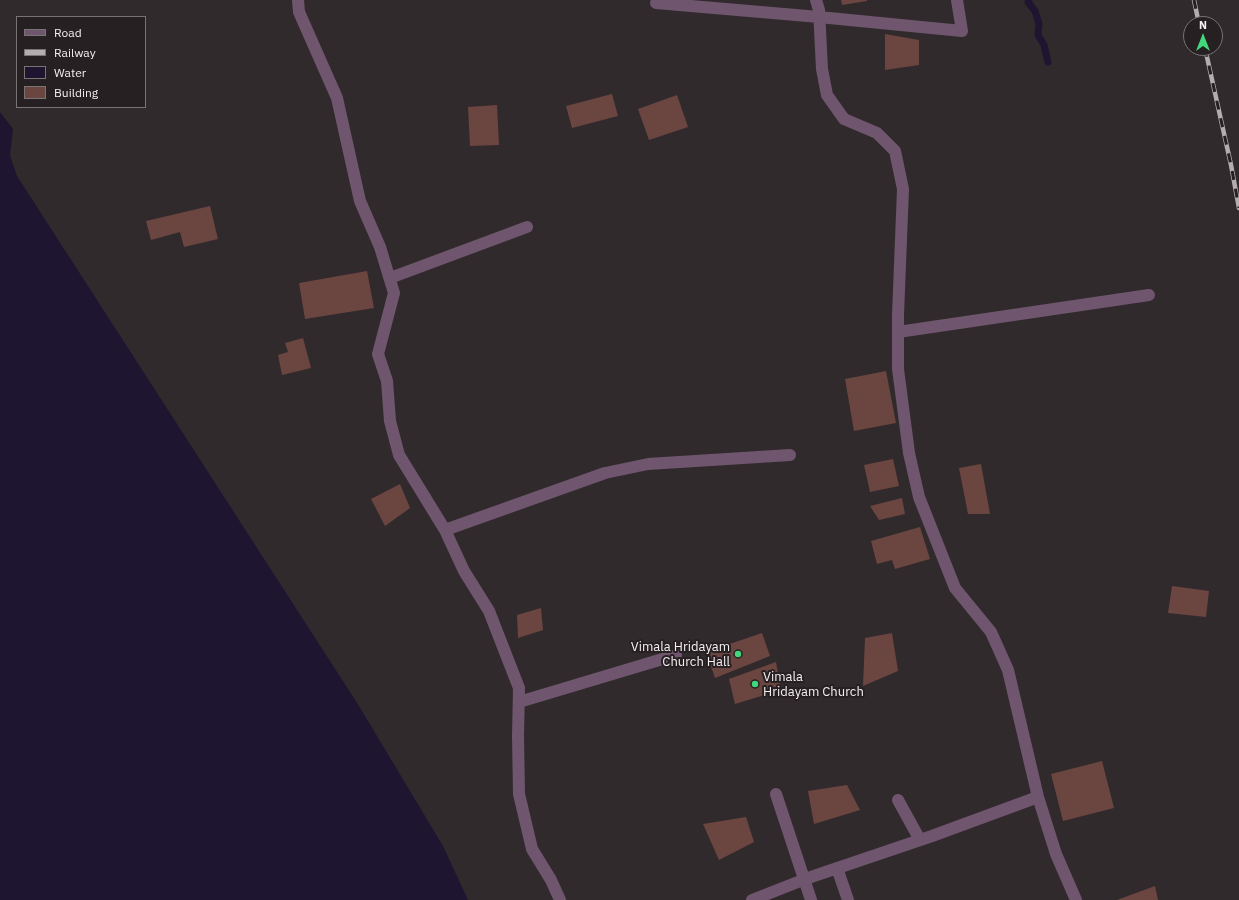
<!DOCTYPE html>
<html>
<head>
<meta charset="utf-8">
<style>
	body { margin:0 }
	#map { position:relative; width:1239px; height:900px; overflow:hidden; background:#312a2c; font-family:"IBM Plex Sans",sans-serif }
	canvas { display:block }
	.legend { position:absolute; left:16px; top:16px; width:130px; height:92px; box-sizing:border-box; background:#272022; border:1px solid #797374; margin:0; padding:5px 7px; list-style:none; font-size:12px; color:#f4eff0 }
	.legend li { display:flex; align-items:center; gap:8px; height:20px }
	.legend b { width:20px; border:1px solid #797374 }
	.north { position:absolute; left:1183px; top:16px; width:40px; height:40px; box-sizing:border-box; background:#272022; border:1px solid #797374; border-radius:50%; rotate:0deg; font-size:11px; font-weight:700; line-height:16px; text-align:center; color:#f4eff0 }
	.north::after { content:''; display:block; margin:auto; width:14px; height:18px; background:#43d77b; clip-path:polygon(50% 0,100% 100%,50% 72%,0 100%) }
</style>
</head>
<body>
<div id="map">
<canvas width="1239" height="900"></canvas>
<ul class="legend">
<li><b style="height:5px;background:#6f556e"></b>Road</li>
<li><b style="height:5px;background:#b3adaf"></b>Railway</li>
<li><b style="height:11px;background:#1e1531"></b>Water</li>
<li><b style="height:11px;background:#6b4540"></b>Building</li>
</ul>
<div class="north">N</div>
</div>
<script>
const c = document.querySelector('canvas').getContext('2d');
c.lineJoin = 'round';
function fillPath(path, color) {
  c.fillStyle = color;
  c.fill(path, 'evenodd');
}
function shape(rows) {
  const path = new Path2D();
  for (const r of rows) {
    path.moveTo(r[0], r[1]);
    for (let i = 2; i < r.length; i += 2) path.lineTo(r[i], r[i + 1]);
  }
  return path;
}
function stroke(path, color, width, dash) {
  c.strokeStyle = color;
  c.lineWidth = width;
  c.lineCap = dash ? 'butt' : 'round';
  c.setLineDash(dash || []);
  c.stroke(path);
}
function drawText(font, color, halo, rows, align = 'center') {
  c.font = font + ' "IBM Plex Sans",sans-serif';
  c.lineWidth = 4;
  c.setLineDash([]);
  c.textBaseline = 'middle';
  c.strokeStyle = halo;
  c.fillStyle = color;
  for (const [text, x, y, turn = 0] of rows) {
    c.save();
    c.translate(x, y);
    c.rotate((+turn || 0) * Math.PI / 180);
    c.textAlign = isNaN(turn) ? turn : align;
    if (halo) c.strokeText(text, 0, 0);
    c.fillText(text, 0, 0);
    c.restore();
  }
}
fillPath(shape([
	[0,112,13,129,10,155,17,176,359,706,443,846,468,900,0,900]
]), '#1e1531');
stroke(shape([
	[1029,0,1028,2,1035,11,1039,24,1038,35,1044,45,1048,62]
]), '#1e1531', 7);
fillPath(shape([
	[841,0,867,0,867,1,842,5],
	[885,34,919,40,919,65,885,70],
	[612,94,618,116,572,128,566,106],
	[677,95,688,127,649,140,638,109],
	[497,105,499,145,470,146,468,107],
	[210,206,218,239,184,247,180,232,151,240,146,221],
	[367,271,374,308,305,319,299,283],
	[303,338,311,368,282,375,278,355,288,352,285,343],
	[886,371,896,423,854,431,845,379],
	[893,459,899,486,870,492,864,465],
	[981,464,990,514,968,514,959,468],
	[400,484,410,508,385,526,371,499],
	[902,498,905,514,879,520,870,506],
	[920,527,930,559,895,569,892,560,877,564,871,541],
	[1172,586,1209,591,1206,617,1168,613],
	[541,608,543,630,518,638,517,615],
	[762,633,770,656,715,678,706,652],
	[892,633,898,671,863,686,865,638],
	[776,662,781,690,735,704,729,679],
	[1102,761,1114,808,1063,821,1051,774],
	[847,785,860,810,814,824,808,791],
	[746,817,754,842,719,860,703,824],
	[1155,886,1158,900,1117,900]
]), '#6b4540');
stroke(shape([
	[298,0,299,12,337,98,360,201,380,247,394,293,378,354,387,381,390,421,399,455,445,530,464,571,489,611,519,688,518,736,519,794,532,849,551,880,560,900],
	[816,0,819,10,822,69,827,95,844,119,877,133,895,151,903,189,898,315,898,369,909,453,919,497,955,588,991,632,1008,670,1038,797,1056,854,1076,900],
	[656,3,819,17,962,31,957,0],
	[390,278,527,227],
	[898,332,1149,295],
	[445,530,605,473,648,464,790,455],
	[519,702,676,655],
	[776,794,811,900],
	[898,800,920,840],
	[837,868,848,900],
	[752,900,808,878,932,836,1038,797]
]), '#6f556e', 12);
const rail = shape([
	[1194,0,1199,24],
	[1205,48,1231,165,1239,208]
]);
stroke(rail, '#b3adaf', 4.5);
stroke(rail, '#272022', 3, [9]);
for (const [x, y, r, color] of [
	[738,654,4,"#43d77b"],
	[755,684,4,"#43d77b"]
]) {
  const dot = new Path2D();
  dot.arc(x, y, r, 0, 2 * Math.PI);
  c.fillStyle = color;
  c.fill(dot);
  stroke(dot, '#272022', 1.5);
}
drawText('13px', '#f4eff0', '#272022', [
	["Vimala Hridayam",730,647],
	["Church Hall",730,662],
	["Vimala",763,677,"left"],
	["Hridayam Church",763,692,"left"]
], 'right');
</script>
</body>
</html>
